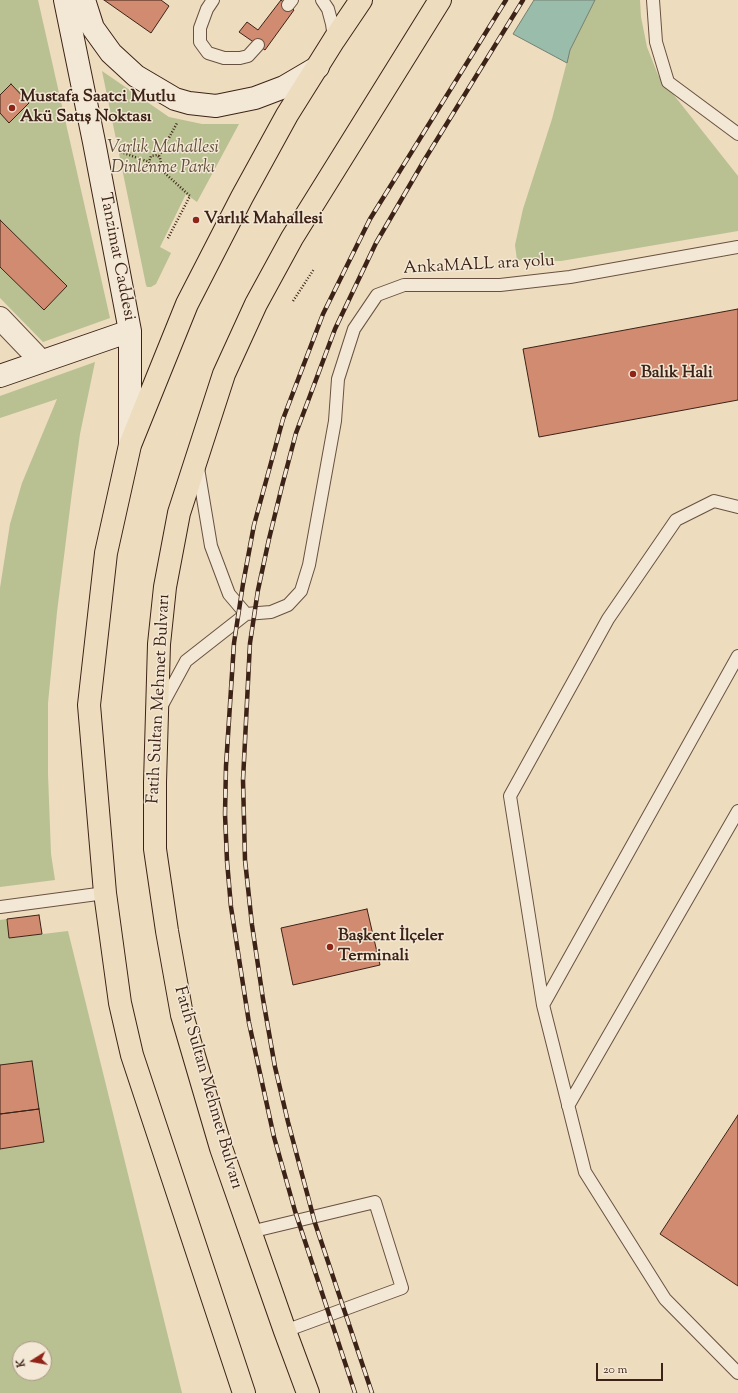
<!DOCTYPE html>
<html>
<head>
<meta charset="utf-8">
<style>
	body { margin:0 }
	#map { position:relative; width:738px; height:1393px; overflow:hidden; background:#eddcbe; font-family:"Sorts Mill Goudy",serif }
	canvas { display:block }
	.north { position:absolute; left:12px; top:1341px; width:40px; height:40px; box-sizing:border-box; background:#f3e8d5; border:1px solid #aa9989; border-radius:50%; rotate:259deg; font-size:11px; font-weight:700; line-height:16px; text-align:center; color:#3d2317 }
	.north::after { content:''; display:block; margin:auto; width:14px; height:18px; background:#8f2418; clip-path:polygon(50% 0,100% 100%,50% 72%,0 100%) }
	.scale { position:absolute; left:596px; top:1363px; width:67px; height:18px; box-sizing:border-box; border:2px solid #3d2317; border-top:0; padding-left:5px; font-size:12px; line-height:14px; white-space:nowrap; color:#3d2317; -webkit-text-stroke:3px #f3e8d5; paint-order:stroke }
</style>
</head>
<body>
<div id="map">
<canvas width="738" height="1393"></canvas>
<div class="north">K</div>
<div class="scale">20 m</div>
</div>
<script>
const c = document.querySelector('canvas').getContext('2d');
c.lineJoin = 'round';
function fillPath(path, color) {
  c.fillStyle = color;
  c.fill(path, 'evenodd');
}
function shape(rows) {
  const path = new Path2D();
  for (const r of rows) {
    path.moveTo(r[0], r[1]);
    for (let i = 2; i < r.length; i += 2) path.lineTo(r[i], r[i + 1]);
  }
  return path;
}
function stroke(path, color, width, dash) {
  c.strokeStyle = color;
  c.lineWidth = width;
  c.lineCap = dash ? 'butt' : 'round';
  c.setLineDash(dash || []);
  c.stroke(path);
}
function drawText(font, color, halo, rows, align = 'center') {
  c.font = font + ' "Sorts Mill Goudy",serif';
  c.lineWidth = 3;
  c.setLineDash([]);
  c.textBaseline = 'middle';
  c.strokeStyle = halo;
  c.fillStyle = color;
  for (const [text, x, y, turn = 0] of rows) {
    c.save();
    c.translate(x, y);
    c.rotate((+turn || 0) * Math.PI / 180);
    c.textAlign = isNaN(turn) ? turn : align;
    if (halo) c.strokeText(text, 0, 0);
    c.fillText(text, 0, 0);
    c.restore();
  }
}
fillPath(shape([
	[0,0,38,0,110,318,43,342,0,298],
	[595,0,640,0,641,17,647,47,658,75,738,176,738,231,561,261,517,260,515,245,523,209,552,119,570,50],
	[102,71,169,117,202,124,239,124,197,202,186,194,160,247,171,253,156,284,151,287,147,287,146,285],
	[95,362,80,434,72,492,57,612,48,703,48,774,51,854,55,880,0,887,0,588,10,524,22,483,57,399,0,418,0,396],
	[7,919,10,938,68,931,182,1393,0,1393,0,920],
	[20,1349,44,1349,44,1373,20,1373]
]), '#b9c091');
const water = shape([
	[534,0,595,0,570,50,567,63,513,34,534,0]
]);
fillPath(water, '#9abcab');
stroke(water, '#757f70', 1);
const building = shape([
	[104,0,161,0,169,6,151,33,104,0],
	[281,0,294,10,265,50,239,32,247,22,258,30,281,0],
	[11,84,29,103,9,123,0,113,0,95,11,84],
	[0,220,67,286,44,310,0,267,0,220],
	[738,309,738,400,539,437,523,349,738,309],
	[367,909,380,965,293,985,281,928,367,909],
	[39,915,42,934,9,938,7,919,39,915],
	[32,1061,39,1109,0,1114,0,1065,32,1061],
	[39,1109,44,1142,0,1149,0,1114,39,1109],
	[738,1115,738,1286,660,1234,738,1115]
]);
fillPath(building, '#d18b71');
stroke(building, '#3d2317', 1);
const service = shape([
	[213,0,207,9,200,28,200,42,208,53,224,58,240,58,248,56,258,45],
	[322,0,328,9,332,24,334,38],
	[653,0,656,42,668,82,738,134],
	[288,5,292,0],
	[198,468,211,546,229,594,246,614],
	[738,507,714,501,676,520,608,619,510,796,543,1005,585,1172,665,1299,738,1373],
	[246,614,271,612,288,605,301,591,309,565,335,421,338,379,354,329,377,295,404,285,500,285,570,277,738,247],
	[161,707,186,661,246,614],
	[0,907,105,893],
	[543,1005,738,656],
	[568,1106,738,811],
	[250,1232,375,1202,402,1288,285,1331]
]);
const minor = shape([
	[0,318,41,361]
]);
const secondary = shape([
	[65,0,94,142,130,331,130,444],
	[84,0,93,28,111,53,136,76,175,99,189,103,216,106,255,98,284,87,318,67],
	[0,376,130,331]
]);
const trunk = shape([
	[244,1393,132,1055,120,1003,105,893,89,705,106,553,130,445,187,304,242,197,287,115,334,40,361,0],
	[308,1393,285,1331,221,1148,182,1015,167,931,155,849,155,782,159,644,165,587,179,513,224,374,256,304,292,238,440,0]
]);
stroke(service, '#695141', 14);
stroke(minor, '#695141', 24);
stroke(secondary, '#3d2317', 24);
stroke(trunk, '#3d2317', 24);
stroke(shape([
	[118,151,149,162],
	[159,156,177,123],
	[158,167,161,164,160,158,157,155,151,156,149,162,151,166,154,168,158,167,190,196,167,240],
	[293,301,314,269]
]), '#3d2317', 2.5, [1, 2]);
stroke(service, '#f3e8d5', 12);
stroke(minor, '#f3e8d5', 22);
stroke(secondary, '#f3e8d5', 22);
stroke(trunk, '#eddcbe', 22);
const rail = shape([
	[355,1393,295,1211,274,1137,249,1023,231,907,227,861,225,814,226,766,234,643,243,584,254,525,283,419,323,314,370,219,506,0],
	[372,1393,315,1223,288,1122,275,1067,263,999,252,925,245,860,243,780,250,643,258,590,269,539,282,486,296,433,335,329,376,243,425,159,523,0]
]);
stroke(rail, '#3d2317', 4.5);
stroke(rail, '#f3e8d5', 3, [9]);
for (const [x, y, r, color] of [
	[12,108,4,"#8f2418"],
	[196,220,4,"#8f2418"],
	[633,374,4,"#8f2418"],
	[330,947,4,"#8f2418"]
]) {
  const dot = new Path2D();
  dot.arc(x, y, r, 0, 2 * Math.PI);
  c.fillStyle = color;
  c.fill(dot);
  stroke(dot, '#f3e8d5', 1.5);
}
drawText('bold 17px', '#3d2317', '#f3e8d5', [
	["Mustafa Saatci Mutlu",20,98],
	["Akü Satış Noktası",20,118],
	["Varlık Mahallesi",204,220],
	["Balık Hali",641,374],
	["Başkent İlçeler",338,937],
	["Terminali",338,957]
], 'left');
drawText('italic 17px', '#5c4a36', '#f3e8d5', [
	["Varlık Mahallesi",163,149],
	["Dinlenme Parkı",163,169]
]);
drawText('17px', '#3d2317', '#f3e8d5', [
	["Tanzimat Caddesi",116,257,79],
	["AnkaMALL ara yolu",479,266,-3],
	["Fatih Sultan Mehmet Bulvarı",160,699,-87],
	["Fatih Sultan Mehmet Bulvarı",207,1088,74]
]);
</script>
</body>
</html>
